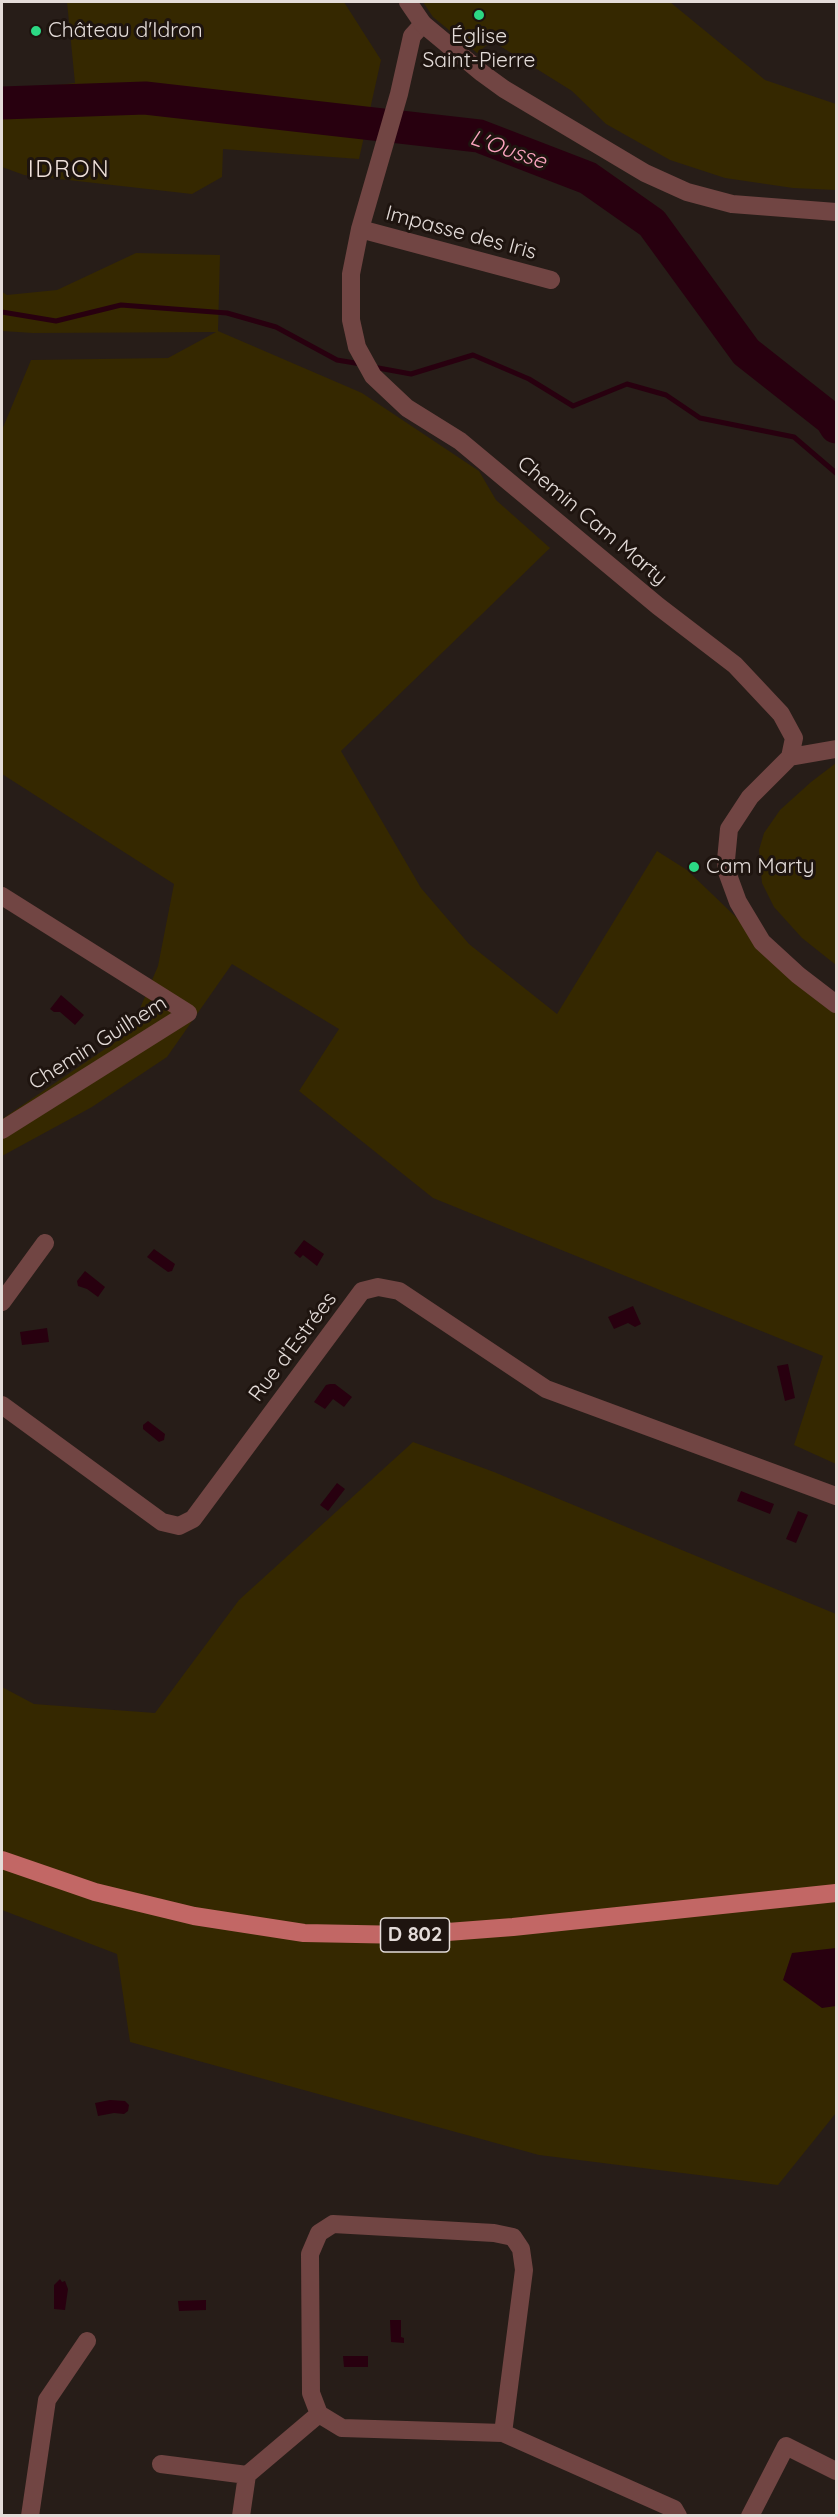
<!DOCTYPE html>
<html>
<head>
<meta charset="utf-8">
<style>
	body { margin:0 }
	#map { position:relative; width:838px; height:2517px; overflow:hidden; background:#271d18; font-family:Quicksand,sans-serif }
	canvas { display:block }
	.frame { position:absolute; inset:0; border:3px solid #e4dcd9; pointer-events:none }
</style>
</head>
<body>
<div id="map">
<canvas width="838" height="2517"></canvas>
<div class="frame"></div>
</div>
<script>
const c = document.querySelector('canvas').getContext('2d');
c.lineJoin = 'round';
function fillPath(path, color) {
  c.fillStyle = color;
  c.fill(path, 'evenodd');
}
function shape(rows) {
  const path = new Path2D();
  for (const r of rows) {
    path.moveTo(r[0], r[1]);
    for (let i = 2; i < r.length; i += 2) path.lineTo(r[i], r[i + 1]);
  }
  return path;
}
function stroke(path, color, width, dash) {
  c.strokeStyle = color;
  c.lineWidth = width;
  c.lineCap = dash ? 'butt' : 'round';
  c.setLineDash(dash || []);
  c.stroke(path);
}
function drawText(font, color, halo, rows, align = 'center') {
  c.font = font + ' Quicksand,sans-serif';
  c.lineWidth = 6;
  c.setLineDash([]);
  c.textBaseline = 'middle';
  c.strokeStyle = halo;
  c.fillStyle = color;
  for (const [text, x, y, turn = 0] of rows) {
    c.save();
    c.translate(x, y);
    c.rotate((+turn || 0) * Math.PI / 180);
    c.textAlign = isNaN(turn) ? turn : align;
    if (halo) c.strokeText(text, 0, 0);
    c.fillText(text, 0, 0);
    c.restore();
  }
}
fillPath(shape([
	[67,2,344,2,381,60,359,159,223,149,222,177,192,194,24,175,2,167,2,92,75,83],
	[423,2,670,2,765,80,836,104,836,190,793,188,725,178,670,160,606,124,572,91,492,41,477,53,433,17],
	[136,253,220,255,218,331,362,393,479,471,496,500,550,548,341,751,421,888,469,944,557,1014,657,851,687,870,836,1013,836,1464,794,1445,823,1356,433,1198,299,1091,339,1029,232,964,167,1057,92,1107,2,1156,2,1119,130,1032,158,966,174,884,2,774,2,430,31,360,168,358,216,332,33,333,2,331,2,292,7,295,57,290],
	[836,763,836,965,802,938,774,907,762,883,759,850,764,833,780,810,811,782],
	[413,1442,494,1472,836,1614,836,2113,778,2185,539,2155,130,2042,117,1954,2,1910,2,1687,34,1704,155,1713,239,1600]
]), '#352800');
fillPath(shape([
	[61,995,84,1015,75,1025,60,1012,54,1012,50,1009],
	[304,1240,324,1254,317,1266,303,1255,300,1258,294,1253],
	[154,1249,175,1264,172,1271,168,1272,147,1257],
	[85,1271,105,1287,98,1297,87,1289,78,1286,77,1281],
	[633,1306,641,1324,635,1327,628,1323,614,1329,608,1317],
	[47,1328,49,1342,22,1345,20,1332],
	[788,1364,795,1398,785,1401,777,1366],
	[330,1384,335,1384,352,1397,344,1407,333,1399,325,1409,314,1402,326,1385],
	[148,1421,165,1434,164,1440,159,1442,143,1429,143,1425],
	[337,1483,345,1489,328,1511,320,1505],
	[741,1491,774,1504,770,1514,737,1501],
	[798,1511,808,1515,796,1543,786,1539],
	[836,1948,836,2006,822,2008,783,1980,792,1953],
	[110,2100,125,2101,129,2105,128,2111,124,2114,114,2113,98,2116,95,2103],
	[60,2279,62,2282,65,2281,68,2289,65,2310,54,2309,54,2285],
	[206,2300,206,2310,179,2311,178,2301],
	[390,2320,401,2320,401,2337,404,2338,404,2343,391,2342],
	[343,2356,368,2356,368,2367,344,2367]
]), '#28000f');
stroke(shape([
	[2,312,56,321,121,305,227,313,276,327,337,360,361,364],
	[373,367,411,374,473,355,529,379,573,406,627,384,666,395,700,418,794,437,836,473]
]), '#28000f', 5);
stroke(shape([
	[2,103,145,98,479,136,588,178,652,223,746,352,831,419,836,427]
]), '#28000f', 33);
stroke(shape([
	[423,24,412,36,399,94,360,229,351,274,351,320,357,347,373,376,407,408,460,441,658,606,735,665,781,714,794,738,790,757,750,797,729,829,726,860,727,872,738,902,762,942,798,975,836,1004],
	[360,229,551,280],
	[790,757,836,749],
	[2,896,188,1013,2,1130],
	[2,1302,45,1243],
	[2,1405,162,1522,179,1526,193,1519,362,1291,378,1287,399,1291,546,1389,836,1496],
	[503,2433,524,2270,521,2249,513,2237,494,2233,333,2224,319,2233,310,2254,311,2393,319,2414,342,2428,503,2433,674,2509,678,2516],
	[161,2464,247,2475],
	[30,2516,47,2400,87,2341],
	[241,2516,247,2475,319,2414],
	[750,2516,786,2446,836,2471]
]), '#714543', 18);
stroke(shape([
	[408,2,423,24,482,73,504,89,645,173,687,192,732,204,836,212]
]), '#714543', 18);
stroke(shape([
	[2,1860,95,1892,194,1916,304,1933,408,1935,513,1927,836,1893]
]), '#c26765', 18);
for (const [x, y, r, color] of [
	[479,15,6,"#2cd884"],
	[36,31,6,"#2cd884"],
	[694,867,6,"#2cd884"]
]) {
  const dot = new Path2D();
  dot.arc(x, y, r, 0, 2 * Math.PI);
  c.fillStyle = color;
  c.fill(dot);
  stroke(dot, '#1e140f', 2);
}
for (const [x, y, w] of [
	[415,1935,69]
]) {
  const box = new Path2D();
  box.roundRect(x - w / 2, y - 17, w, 34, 4.5);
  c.fillStyle = '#1e140f';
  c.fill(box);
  stroke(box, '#e4dcd9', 1.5);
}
drawText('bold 20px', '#e4dcd9', null, [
	["D 802",415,1935]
]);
drawText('21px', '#e4dcd9', '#1e140f', [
	["Château d'Idron",48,31],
	["Église",479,37,"center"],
	["Saint-Pierre",479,61,"center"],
	["Cam Marty",706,867]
], 'left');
drawText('21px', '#e4dcd9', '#1e140f', [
	["Impasse des Iris",461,233,15],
	["Chemin Cam Marty",592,521,40],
	["Chemin Guilhem",98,1043,-32],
	["Rue d’Estrées",293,1347,-53]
]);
drawText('italic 22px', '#faa3be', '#1e140f', [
	["L'Ousse",508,150,19]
]);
c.letterSpacing = '1.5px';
drawText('24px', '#efe0da', '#1e140f', [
	["IDRON",69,170]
]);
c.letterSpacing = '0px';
</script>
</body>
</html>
